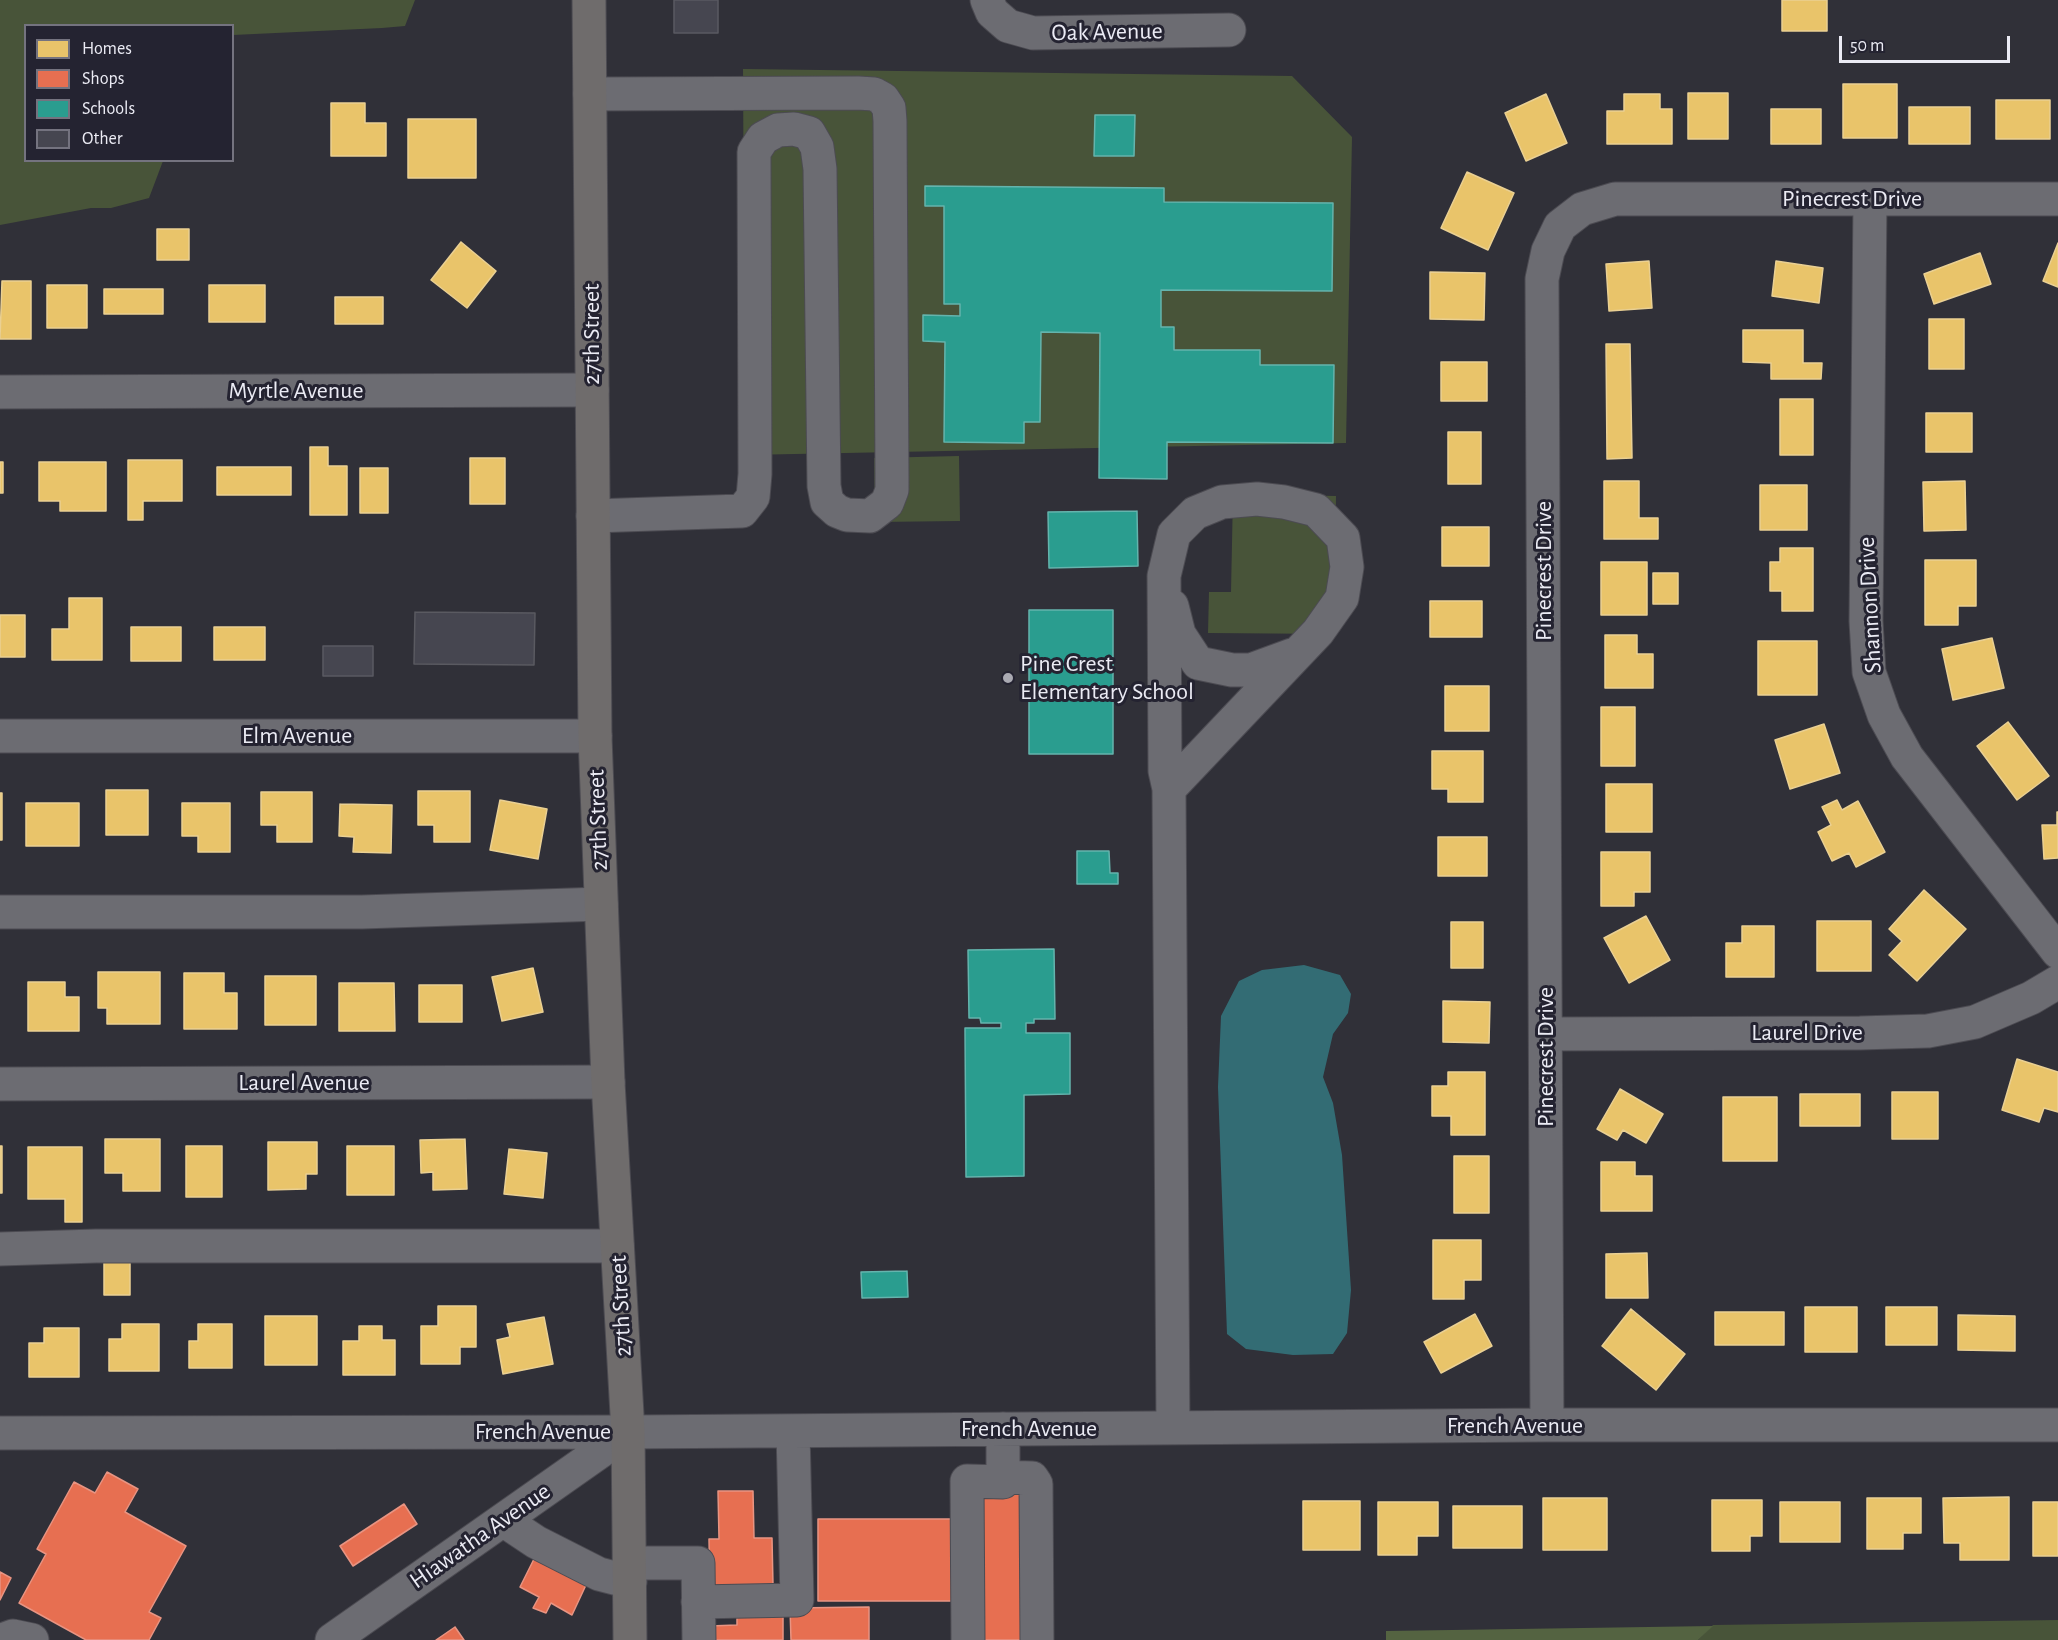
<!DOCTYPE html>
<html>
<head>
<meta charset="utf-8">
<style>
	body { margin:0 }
	#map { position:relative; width:2058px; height:1640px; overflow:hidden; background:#303038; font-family:"Alegreya Sans",sans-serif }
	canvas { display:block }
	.legend { position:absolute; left:24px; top:24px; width:210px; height:138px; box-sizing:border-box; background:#242331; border:2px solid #74737f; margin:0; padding:8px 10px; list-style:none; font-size:18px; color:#ebebf4 }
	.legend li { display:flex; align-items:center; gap:12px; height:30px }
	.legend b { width:30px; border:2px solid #74737f }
	.scale { position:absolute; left:1839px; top:36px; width:171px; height:27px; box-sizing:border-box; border:3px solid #ebebf4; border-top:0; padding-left:8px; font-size:18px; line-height:21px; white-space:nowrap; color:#ebebf4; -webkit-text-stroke:4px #242331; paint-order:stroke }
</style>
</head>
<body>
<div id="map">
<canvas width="2058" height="1640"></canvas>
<ul class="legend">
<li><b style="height:16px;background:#e9c46a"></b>Homes</li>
<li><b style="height:16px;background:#e76f51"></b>Shops</li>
<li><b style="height:16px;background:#2a9d8f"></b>Schools</li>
<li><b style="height:16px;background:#464650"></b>Other</li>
</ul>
<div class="scale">50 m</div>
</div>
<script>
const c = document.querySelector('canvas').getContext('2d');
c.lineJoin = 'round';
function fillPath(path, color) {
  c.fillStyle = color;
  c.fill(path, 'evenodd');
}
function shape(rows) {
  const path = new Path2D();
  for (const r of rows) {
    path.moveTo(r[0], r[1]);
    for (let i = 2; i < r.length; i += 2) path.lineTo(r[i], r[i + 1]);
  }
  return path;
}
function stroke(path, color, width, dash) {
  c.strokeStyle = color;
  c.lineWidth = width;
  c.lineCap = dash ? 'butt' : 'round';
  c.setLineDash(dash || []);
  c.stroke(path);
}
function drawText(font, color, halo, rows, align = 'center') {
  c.font = font + ' "Alegreya Sans",sans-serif';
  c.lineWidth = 6;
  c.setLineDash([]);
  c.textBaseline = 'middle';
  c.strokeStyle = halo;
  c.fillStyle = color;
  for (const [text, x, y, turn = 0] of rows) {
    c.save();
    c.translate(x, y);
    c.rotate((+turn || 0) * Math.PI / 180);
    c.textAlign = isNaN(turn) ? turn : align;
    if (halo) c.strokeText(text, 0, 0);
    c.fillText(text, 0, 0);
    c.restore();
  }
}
fillPath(shape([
	[0,0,415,0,405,26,382,28,233,35,232,26,26,26,26,160,163,161,149,198,111,208,91,208,0,225],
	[743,69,1292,76,1352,137,1346,443,745,455],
	[959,456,960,521,875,522,874,458],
	[1233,494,1336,496,1334,634,1208,633,1209,592,1231,592],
	[2058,1620,2058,1640,1698,1640,1713,1625]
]), '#485439');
fillPath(shape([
	[1713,1626,1698,1640,1386,1640,1386,1631]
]), '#546341');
fillPath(shape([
	[1304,965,1340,975,1351,994,1348,1013,1333,1034,1323,1077,1333,1103,1342,1155,1351,1290,1347,1333,1333,1354,1293,1355,1246,1349,1227,1334,1218,1087,1221,1016,1239,981,1262,970]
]), '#336c74');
const homes = shape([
	[1782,0,1827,0,1827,31,1782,31,1782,0],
	[1843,84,1897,84,1897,138,1843,138,1843,84],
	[1688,93,1728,93,1728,139,1688,139,1688,93],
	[1546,94,1567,143,1526,161,1505,113,1546,94],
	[1624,94,1660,94,1660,109,1672,109,1672,144,1607,144,1607,111,1624,111,1624,94],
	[1996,100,2050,100,2050,139,1996,139,1996,100],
	[331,103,365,103,365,123,386,123,386,156,331,156,331,103],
	[1909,107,1970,107,1970,144,1909,144,1909,107],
	[1771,109,1821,109,1821,144,1771,144,1771,109],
	[408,119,476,119,476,178,408,178,408,119],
	[1467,172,1514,193,1488,250,1441,228,1467,172],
	[157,229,189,229,189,260,157,260,157,229],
	[461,242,496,271,467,308,431,280,461,242],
	[2058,243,2058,287,2043,281,2058,243],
	[1980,253,1991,284,1934,304,1924,274,1980,253],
	[1649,261,1652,308,1609,311,1606,264,1649,261],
	[1776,261,1823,268,1819,303,1772,296,1776,261],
	[1430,272,1485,273,1484,320,1430,319,1430,272],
	[2,281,31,281,31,339,0,339,2,281],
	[47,285,87,285,87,328,47,328,47,285],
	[209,285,265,285,265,322,209,322,209,285],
	[104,289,163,289,163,314,104,314,104,289],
	[335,297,383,297,383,324,335,324,335,297],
	[1929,319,1964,319,1964,369,1929,369,1929,319],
	[1743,330,1803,330,1803,363,1822,363,1821,379,1771,379,1771,363,1743,362,1743,330],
	[1606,344,1630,344,1632,458,1607,459,1606,344],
	[1441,362,1487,362,1487,401,1441,401,1441,362],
	[1780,399,1813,399,1813,455,1780,455,1780,399],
	[1926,413,1972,413,1972,452,1926,452,1926,413],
	[1448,432,1481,432,1481,484,1448,484,1448,432],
	[310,447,328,447,328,466,347,466,347,515,310,515,310,447],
	[470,458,505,458,505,504,470,504,470,458],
	[128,460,182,460,182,501,143,501,143,520,128,520,128,460],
	[0,462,3,462,3,493,0,493,0,462],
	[39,462,106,462,106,511,60,511,60,501,39,501,39,462],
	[217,467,291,467,291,495,217,495,217,467],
	[360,468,388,468,388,513,360,513,360,468],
	[1604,481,1639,481,1639,518,1658,518,1658,539,1604,539,1604,481],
	[1965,481,1966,530,1924,531,1923,482,1965,481],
	[1760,485,1807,485,1807,530,1760,530,1760,485],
	[1442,527,1489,527,1489,566,1442,566,1442,527],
	[1780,548,1813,548,1813,611,1782,611,1782,591,1770,591,1770,562,1780,562,1780,548],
	[1925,560,1976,560,1976,606,1958,606,1958,625,1925,625,1925,560],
	[1601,562,1647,562,1647,615,1601,615,1601,562],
	[1653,573,1678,573,1678,604,1653,604,1653,573],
	[69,598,102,598,102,660,52,660,52,629,69,629,69,598],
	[1430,601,1482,601,1482,637,1430,637,1430,601],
	[0,615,25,615,25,657,0,657,0,615],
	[131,627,181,627,181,661,131,661,131,627],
	[214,627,265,627,265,660,214,660,214,627],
	[1605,635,1637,635,1637,654,1653,654,1653,688,1605,688,1605,635],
	[1992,638,2004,688,1953,700,1942,649,1992,638],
	[1758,641,1817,641,1817,695,1758,695,1758,641],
	[1445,686,1489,686,1489,731,1445,731,1445,686],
	[1601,707,1635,707,1635,766,1601,766,1601,707],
	[2008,722,2049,776,2017,800,1977,746,2008,722],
	[1824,724,1840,773,1790,789,1775,740,1824,724],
	[1432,751,1483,751,1483,802,1448,802,1448,789,1432,789,1432,751],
	[1606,784,1652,784,1652,832,1606,832,1606,784],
	[106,790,148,790,148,835,106,835,106,790],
	[418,791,470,791,470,842,434,842,434,825,418,825,418,791],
	[261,792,312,792,312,842,277,842,277,825,261,825,261,792],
	[0,793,2,793,2,840,0,840,0,793],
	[500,800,547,809,538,859,490,850,500,800],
	[1837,800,1842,810,1858,801,1885,852,1856,867,1849,853,1832,861,1818,832,1831,825,1822,807,1837,800],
	[26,803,79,803,79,846,26,846,26,803],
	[182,803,230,803,230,852,198,852,198,836,182,836,182,803],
	[340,804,392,805,391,853,353,852,354,837,339,836,340,804],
	[2057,812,2058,812,2058,858,2044,859,2042,825,2057,825,2057,812],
	[1438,837,1487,837,1487,876,1438,876,1438,837],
	[1601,852,1650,852,1650,892,1634,892,1634,906,1601,906,1601,852],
	[1924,890,1966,929,1917,981,1889,955,1902,941,1889,929,1924,890],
	[1646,916,1670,960,1629,983,1604,938,1646,916],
	[1817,921,1871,921,1871,971,1817,971,1817,921],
	[1451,922,1483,922,1483,968,1451,968,1451,922],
	[1742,926,1774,926,1774,977,1726,977,1726,943,1742,943,1742,926],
	[533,968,543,1012,502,1021,492,977,533,968],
	[98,972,160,972,160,1024,107,1024,107,1008,98,1008,98,972],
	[184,973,224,973,224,993,237,993,237,1029,184,1029,184,973],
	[265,976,316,976,316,1025,265,1025,265,976],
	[28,982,65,982,65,997,79,997,79,1031,28,1031,28,982],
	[339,983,394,983,395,1031,339,1031,339,983],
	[419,985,462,985,462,1022,419,1022,419,985],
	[1443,1001,1490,1002,1489,1043,1443,1042,1443,1001],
	[2017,1059,2058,1072,2058,1112,2044,1108,2039,1122,2002,1110,2017,1059],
	[1448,1072,1485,1072,1485,1135,1451,1135,1451,1116,1432,1116,1432,1086,1448,1086,1448,1072],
	[1620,1089,1663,1114,1646,1143,1623,1130,1617,1140,1597,1129,1620,1089],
	[1892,1092,1938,1092,1938,1139,1892,1139,1892,1092],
	[1800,1094,1860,1094,1860,1126,1800,1126,1800,1094],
	[1723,1097,1777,1097,1777,1161,1723,1161,1723,1097],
	[105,1139,160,1139,160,1191,123,1191,123,1173,105,1173,105,1139],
	[465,1139,467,1189,433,1190,433,1172,421,1173,420,1140,465,1139],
	[268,1142,317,1142,317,1174,306,1174,306,1189,268,1190,268,1142],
	[0,1146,2,1146,2,1193,0,1193,0,1146],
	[186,1146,222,1146,222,1197,186,1197,186,1146],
	[347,1146,394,1146,394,1195,347,1195,347,1146],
	[28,1147,82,1147,82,1222,65,1222,65,1199,28,1199,28,1147],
	[509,1149,547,1153,543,1198,504,1194,509,1149],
	[1454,1156,1489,1156,1489,1213,1454,1213,1454,1156],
	[1601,1162,1635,1162,1635,1176,1652,1176,1652,1211,1601,1211,1601,1162],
	[1433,1240,1481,1240,1481,1280,1464,1280,1464,1299,1433,1299,1433,1240],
	[1647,1253,1648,1298,1606,1298,1606,1254,1647,1253],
	[104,1255,130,1255,130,1295,104,1295,104,1255],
	[438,1306,476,1306,476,1347,460,1347,460,1364,421,1364,421,1326,438,1326,438,1306],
	[1805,1307,1857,1307,1857,1352,1805,1352,1805,1307],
	[1886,1307,1937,1307,1937,1345,1886,1345,1886,1307],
	[1631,1309,1685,1354,1656,1390,1602,1346,1631,1309],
	[1715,1312,1784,1312,1784,1345,1715,1345,1715,1312],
	[1475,1314,1492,1346,1441,1373,1424,1342,1475,1314],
	[1958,1315,2015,1316,2015,1351,1958,1350,1958,1315],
	[265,1316,317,1316,317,1365,265,1365,265,1316],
	[544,1317,553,1364,503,1374,497,1340,510,1337,507,1324,544,1317],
	[122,1324,159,1324,159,1371,109,1371,109,1339,122,1339,122,1324],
	[198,1324,232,1324,232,1368,189,1368,189,1341,198,1341,198,1324],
	[359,1326,382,1326,382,1340,395,1340,395,1375,343,1375,343,1341,359,1341,359,1326],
	[44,1328,79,1328,79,1377,29,1377,29,1343,44,1343,44,1328],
	[2009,1497,2009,1560,1960,1560,1960,1543,1944,1543,1943,1498,2009,1497],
	[1543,1498,1607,1498,1607,1550,1543,1550,1543,1498],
	[1867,1498,1921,1498,1921,1533,1903,1533,1903,1549,1867,1549,1867,1498],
	[1712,1500,1762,1500,1762,1536,1750,1536,1750,1551,1712,1551,1712,1500],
	[1303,1501,1360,1501,1360,1550,1303,1550,1303,1501],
	[1378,1502,1438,1502,1438,1536,1417,1536,1417,1555,1378,1555,1378,1502],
	[1780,1502,1840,1502,1840,1542,1780,1542,1780,1502],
	[2033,1502,2058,1502,2058,1556,2033,1556,2033,1502],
	[1453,1506,1522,1506,1522,1548,1453,1548,1453,1506]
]);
fillPath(homes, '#e9c46a');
stroke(homes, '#ead093', 1.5);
const shops = shape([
	[107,1472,138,1489,125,1512,186,1546,149,1612,161,1618,149,1640,86,1640,19,1603,46,1554,37,1549,74,1482,95,1493,107,1472],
	[979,1487,1026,1487,1026,1640,979,1640,979,1487],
	[718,1491,753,1491,754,1538,772,1538,773,1585,710,1595,709,1539,719,1539,718,1491],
	[404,1504,417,1524,353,1566,340,1546,404,1504],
	[818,1519,957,1519,957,1601,818,1601,818,1519],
	[535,1557,586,1585,572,1615,551,1603,546,1613,533,1608,539,1597,520,1587,535,1557],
	[0,1572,11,1578,0,1600,0,1572],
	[783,1604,783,1640,709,1640,709,1626,737,1625,737,1605,783,1604],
	[869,1607,869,1640,791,1640,790,1608,869,1607],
	[455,1627,464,1640,436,1640,455,1627]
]);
fillPath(shops, '#e76f51');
stroke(shops, '#e89482', 1.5);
const schools = shape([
	[1095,115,1135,115,1134,156,1094,156,1095,115],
	[925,186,1164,188,1164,202,1333,203,1332,291,1161,290,1161,327,1174,327,1174,350,1260,350,1260,365,1334,365,1333,443,1167,442,1167,479,1099,478,1100,333,1041,332,1040,422,1024,422,1024,443,944,442,945,342,923,341,923,315,960,316,960,304,944,304,944,206,925,206,925,186],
	[1137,511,1138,566,1049,568,1048,512,1137,511],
	[1029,610,1113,610,1113,754,1029,754,1029,610],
	[1077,851,1109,851,1110,873,1118,873,1118,884,1077,884,1077,851],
	[1054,949,1055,1019,1034,1019,1034,1023,1026,1023,1026,1033,1070,1033,1070,1094,1024,1095,1024,1176,966,1177,965,1028,1001,1028,1001,1023,981,1023,980,1018,969,1018,968,950,1054,949],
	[907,1271,908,1297,862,1298,861,1272,907,1271]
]);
fillPath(schools, '#2a9d8f');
stroke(schools, '#64b4ad', 1.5);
const building = shape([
	[674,0,718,0,718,33,674,33,674,0],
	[415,612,535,613,534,665,414,664,415,612],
	[323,646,373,646,373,676,323,676,323,646]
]);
fillPath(building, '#464650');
stroke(building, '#5a5a61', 1.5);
const minor = shape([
	[987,0,992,12,1008,26,1033,33,1229,30],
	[590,94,858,93,874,94,883,99,889,108,890,121,892,475,892,490,887,503,870,516,847,515,837,511,827,502,824,486,820,169,817,147,809,133,794,129,778,130,763,138,754,152,755,474,753,497,742,511,593,516],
	[1870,199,1866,621,1869,672,1884,715,1907,757,2058,952],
	[0,392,592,390],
	[1172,606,1179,634,1198,663,1232,670,1251,670,1292,655],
	[0,736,595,736],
	[1169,789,1318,632,1342,598,1347,567,1343,538,1316,510,1284,502,1257,499,1222,502,1195,513,1174,534,1164,576,1165,771,1169,789,1173,1428],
	[0,912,362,912,601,904],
	[1546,1034,1860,1033,1928,1031,1975,1022,2031,998,2058,982],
	[0,1084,608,1082],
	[0,1249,96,1246,617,1246],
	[1547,1425,1542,279,1548,251,1560,226,1582,209,1615,199,2058,199],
	[0,1433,628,1432,1547,1425,2058,1425],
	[1003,1477,1032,1478,1036,1484,1037,1640],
	[503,1520,536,1542,599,1574,630,1582],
	[629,1563,698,1563,699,1640],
	[698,1602,797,1600,793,1431],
	[2,1640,13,1636,32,1640],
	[332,1640,628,1432],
	[968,1640,967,1481,1003,1482,1003,1429]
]);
const major = shape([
	[589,0,595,736,608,1082,628,1432,630,1640]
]);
stroke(minor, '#4c4b52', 35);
stroke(major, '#4c4b52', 35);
stroke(minor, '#6c6c72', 33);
stroke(major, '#6f6c6c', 33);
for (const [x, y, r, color] of [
	[1008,678,6,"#aaaab2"]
]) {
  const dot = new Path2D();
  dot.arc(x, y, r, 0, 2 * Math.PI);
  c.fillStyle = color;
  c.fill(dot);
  stroke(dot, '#242331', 2);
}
drawText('24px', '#ebebf4', '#242331', [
	["Oak Avenue",1107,32,-1],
	["Pinecrest Drive",1852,199],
	["27th Street",592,334,-90],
	["Myrtle Avenue",296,391],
	["Pinecrest Drive",1544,571,-90],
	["Shannon Drive",1870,605,-93],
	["Elm Avenue",297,736],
	["27th Street",598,820,-92],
	["Laurel Drive",1807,1033],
	["Pinecrest Drive",1546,1057,-90],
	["Laurel Avenue",304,1083],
	["27th Street",621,1306,-93],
	["French Avenue",1515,1426],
	["French Avenue",1029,1429],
	["French Avenue",543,1432],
	["Hiawatha Avenue",480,1536,-35]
]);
drawText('24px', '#ebebf4', '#242331', [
	["Pine Crest",1020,664],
	["Elementary School",1020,692]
], 'left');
</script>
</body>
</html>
